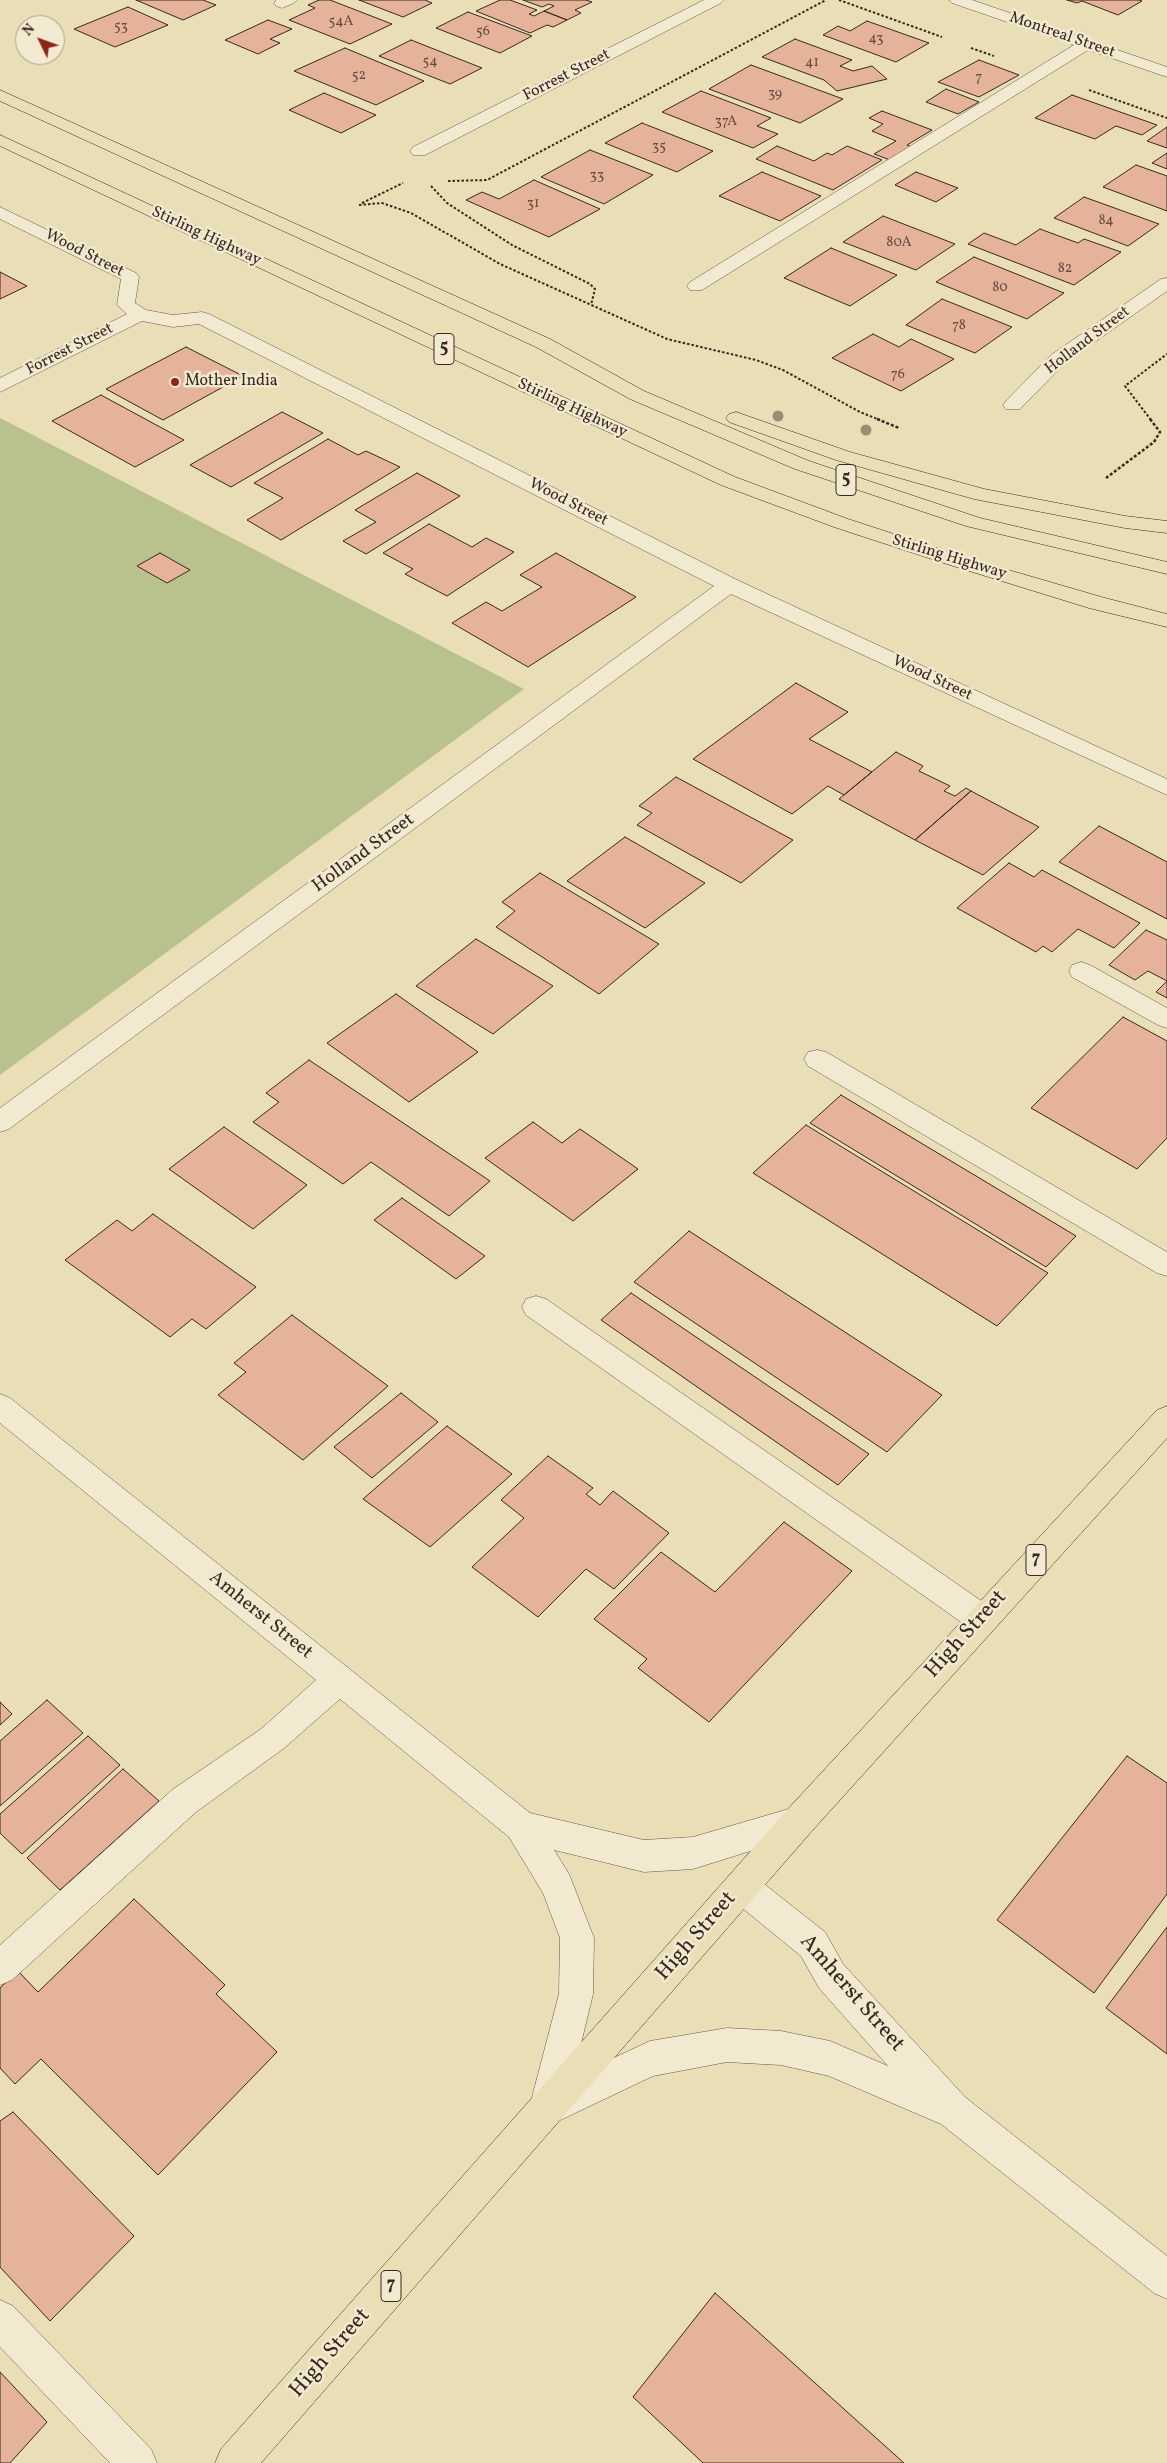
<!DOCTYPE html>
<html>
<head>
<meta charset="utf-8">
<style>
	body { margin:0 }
	#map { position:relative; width:1167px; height:2463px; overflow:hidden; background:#e9deb6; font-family:Vollkorn,serif }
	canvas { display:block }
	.north { position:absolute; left:15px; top:15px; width:50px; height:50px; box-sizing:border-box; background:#f1ead0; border:1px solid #a79c89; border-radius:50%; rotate:312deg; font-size:14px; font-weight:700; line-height:20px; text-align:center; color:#39281f }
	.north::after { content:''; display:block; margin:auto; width:18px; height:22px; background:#8f2418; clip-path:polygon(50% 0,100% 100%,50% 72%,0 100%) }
</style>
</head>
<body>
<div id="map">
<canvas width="1167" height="2463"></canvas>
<div class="north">N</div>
</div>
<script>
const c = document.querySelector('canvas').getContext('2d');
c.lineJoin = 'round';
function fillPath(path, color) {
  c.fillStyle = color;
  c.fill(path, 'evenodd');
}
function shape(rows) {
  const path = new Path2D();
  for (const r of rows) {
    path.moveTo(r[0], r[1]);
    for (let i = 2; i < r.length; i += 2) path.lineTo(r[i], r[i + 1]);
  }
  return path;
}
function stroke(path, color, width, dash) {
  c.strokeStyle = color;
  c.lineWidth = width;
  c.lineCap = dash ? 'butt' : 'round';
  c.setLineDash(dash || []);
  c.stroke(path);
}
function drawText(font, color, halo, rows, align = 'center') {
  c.font = font + ' Vollkorn,serif';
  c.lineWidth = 5;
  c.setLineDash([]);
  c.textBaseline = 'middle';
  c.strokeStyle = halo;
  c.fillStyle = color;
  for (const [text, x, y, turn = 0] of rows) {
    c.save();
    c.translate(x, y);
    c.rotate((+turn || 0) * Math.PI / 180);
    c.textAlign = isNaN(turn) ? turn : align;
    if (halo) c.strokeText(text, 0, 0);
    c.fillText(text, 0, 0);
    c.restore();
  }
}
fillPath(shape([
	[0,418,524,689,0,1075]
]), '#b9c18c');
const building = shape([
	[136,0,203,0,216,5,183,20,136,0],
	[319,0,330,0,392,24,350,44,289,20,315,8,308,5,319,0],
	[359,0,425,0,432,3,403,17,359,0],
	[500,0,510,0,537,10,529,14,534,16,544,11,567,20,553,27,547,25,530,33,476,11,500,0],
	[523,0,586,0,592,2,575,10,581,13,567,20,544,11,554,6,549,4,542,7,523,0],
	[1067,0,1139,0,1142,1,1118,15,1082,1,1077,3,1067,0],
	[128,7,168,25,115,47,74,29,128,7],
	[468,12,532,36,500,53,436,28,468,12],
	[268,20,292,29,270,39,280,43,258,54,225,40,268,20],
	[867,21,929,43,896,62,823,35,838,26,850,31,867,21],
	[795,39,852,60,840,66,853,71,872,66,887,79,837,91,824,80,762,57,795,39],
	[411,40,482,68,450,84,379,56,411,40],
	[345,48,424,81,376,105,294,71,345,48],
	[979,60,1019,75,979,97,938,82,979,60],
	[751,65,843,99,800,123,709,89,751,65],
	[946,89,979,102,958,114,926,102,946,89],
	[701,91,771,118,757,126,778,134,753,148,662,112,701,91],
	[324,93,376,115,341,133,289,110,324,93],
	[1072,95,1157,125,1142,135,1116,126,1095,139,1035,118,1072,95],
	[882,111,932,130,907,145,912,147,890,160,874,154,896,141,872,131,883,124,869,118,882,111],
	[642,123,713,151,677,172,605,143,642,123],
	[1167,127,1167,148,1147,141,1167,127],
	[777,146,814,161,827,153,832,155,847,146,882,160,833,190,756,159,777,146],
	[590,150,653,175,604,204,541,177,590,150],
	[1167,153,1167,169,1152,163,1167,153],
	[1136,165,1167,176,1167,211,1103,187,1136,165],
	[762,172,821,196,780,221,719,196,762,172],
	[916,172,958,188,936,202,895,185,916,172],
	[534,180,600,209,549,237,466,200,482,192,499,199,534,180],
	[1084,197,1159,224,1128,246,1054,218,1084,197],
	[883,216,955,244,916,270,843,242,883,216],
	[1040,229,1078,243,1084,239,1121,252,1074,285,968,244,984,233,1016,245,1040,229],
	[831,248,897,275,850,306,784,278,831,248],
	[974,257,1064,293,1027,319,936,282,974,257],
	[0,272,27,286,0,299,0,272],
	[942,299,1012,327,975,353,906,325,942,299],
	[873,334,899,347,911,339,954,359,901,391,832,358,873,334],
	[186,347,243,376,163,420,106,389,186,347],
	[101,395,184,440,135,467,52,421,101,395],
	[282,412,323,433,231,487,190,465,282,412],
	[328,439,358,455,366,451,400,467,281,540,247,520,283,498,254,483,328,439],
	[417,473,460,496,366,554,343,541,376,522,355,510,417,473],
	[429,524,472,547,486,538,514,552,447,596,405,574,413,569,383,553,429,524],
	[160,553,190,570,167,583,137,566,160,553],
	[556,553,636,597,528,667,452,623,486,602,502,611,542,587,520,575,556,553],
	[796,683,848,712,809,739,872,772,844,795,828,786,792,814,693,759,796,683],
	[896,752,923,766,919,771,950,786,944,791,955,796,966,788,971,791,915,840,839,799,896,752],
	[676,777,793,840,741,883,637,825,652,813,639,806,676,777],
	[971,791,1039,827,983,875,915,840,971,791],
	[1099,826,1167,862,1167,919,1059,862,1099,826],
	[625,837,705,883,645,928,567,881,625,837],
	[1009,863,1034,877,1042,870,1140,923,1114,948,1078,929,1052,952,1043,946,1036,952,957,908,1009,863],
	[540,873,659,944,599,994,496,927,515,911,502,902,540,873],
	[1146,930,1167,940,1167,981,1148,971,1135,980,1109,965,1146,930],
	[476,939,553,986,493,1034,416,986,476,939],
	[1167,981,1167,998,1156,992,1167,981],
	[396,994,478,1052,409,1102,327,1043,396,994],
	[1123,1017,1167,1041,1167,1138,1137,1169,1031,1108,1123,1017],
	[309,1060,490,1181,449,1216,371,1162,343,1184,253,1122,279,1102,266,1093,309,1060],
	[841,1095,1076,1236,1046,1267,810,1123,841,1095],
	[533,1122,562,1143,580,1129,638,1169,573,1221,485,1158,533,1122],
	[806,1125,1048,1273,997,1326,753,1173,806,1125],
	[224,1127,307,1185,253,1229,169,1169,224,1127],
	[402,1198,485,1256,456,1279,374,1220,402,1198],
	[153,1214,256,1287,206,1329,192,1319,170,1337,65,1260,117,1220,132,1231,153,1214],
	[689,1231,942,1395,887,1452,634,1282,689,1231],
	[631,1293,869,1454,838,1485,601,1320,631,1293],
	[292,1315,388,1386,303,1460,218,1395,246,1372,234,1363,292,1315],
	[401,1393,438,1422,372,1478,334,1447,401,1393],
	[447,1426,512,1474,430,1547,363,1499,447,1426],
	[548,1456,593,1488,586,1494,600,1505,613,1491,669,1533,614,1589,586,1569,538,1617,472,1567,524,1518,501,1500,548,1456],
	[784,1522,852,1571,709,1722,638,1668,647,1659,594,1619,661,1552,715,1592,784,1522],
	[47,1700,83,1733,0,1806,0,1741,47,1700],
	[0,1702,12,1714,0,1725,0,1702],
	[88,1736,120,1765,22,1854,0,1833,0,1814,88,1736],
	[1127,1756,1167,1783,1167,1894,1094,1993,997,1920,1127,1756],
	[123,1769,159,1801,60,1890,27,1858,123,1769],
	[134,1899,225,1985,216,1994,277,2052,158,2175,41,2059,15,2084,0,2068,0,1988,18,1971,38,1992,134,1899],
	[1167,1927,1167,2054,1106,2008,1167,1927],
	[13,2112,134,2236,50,2321,0,2267,0,2121,13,2112],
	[715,2293,904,2463,703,2463,633,2397,715,2293],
	[0,2372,47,2422,10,2463,0,2463,0,2372]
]);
fillPath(building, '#e5b39a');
stroke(building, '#39281f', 1);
const minor = shape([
	[276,0,297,0,294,3,282,8,276,6,274,3,276,0],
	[704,0,724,0,721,3,425,155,413,155,410,151,413,147,704,0],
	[949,0,972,0,1167,67,1167,77,1088,50,702,290,690,290,687,286,690,282,1074,45,952,3,949,0],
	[0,207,136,273,139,277,135,303,146,310,173,315,202,312,209,314,737,580,1167,779,1167,795,731,594,9,1129,0,1132,0,1108,714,586,199,324,173,327,142,321,0,392,0,378,127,314,117,305,121,279,0,219,0,207],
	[1167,278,1167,291,1065,363,1020,409,1006,409,1003,405,1006,401,1051,355,1161,279,1167,278],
	[1081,962,1090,965,1167,1008,1167,1028,1158,1025,1072,977,1069,971,1072,965,1081,962],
	[817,1050,826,1052,1167,1252,1167,1276,1157,1273,808,1066,804,1059,808,1052,817,1050],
	[536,1296,546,1299,993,1609,998,1619,993,1629,982,1633,971,1629,526,1315,522,1307,526,1299,536,1296],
	[0,1394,10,1398,530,1813,644,1840,693,1837,799,1806,811,1810,816,1821,811,1832,693,1869,644,1872,554,1850,569,1874,594,1938,593,1994,573,2077,650,2041,727,2028,781,2031,830,2041,888,2066,819,1988,801,1956,730,1898,725,1887,730,1876,742,1871,754,1876,825,1932,843,1964,965,2097,1167,2256,1167,2299,1154,2293,941,2124,829,2076,781,2065,727,2062,653,2076,552,2124,535,2118,530,2105,559,1994,560,1938,543,1893,509,1837,340,1699,283,1749,196,1812,12,1980,0,1985,0,1945,172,1790,261,1729,316,1680,0,1423,0,1394],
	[0,2300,13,2306,151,2449,157,2463,110,2463,0,2347,0,2300]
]);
const major = shape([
	[1167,1406,1167,1438,811,1832,261,2463,215,2463,221,2449,787,1810,1157,1410,1167,1406]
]);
const highway = shape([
	[0,90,550,339,644,391,809,461,980,518,1167,562,1167,574,966,526,795,469,630,399,536,347,0,101,0,90],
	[0,135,735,477,848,519,967,558,1105,598,1167,614,1167,627,1089,608,953,566,834,527,721,485,0,146,0,135],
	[736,412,850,452,984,489,1125,516,1167,521,1167,533,1125,528,974,499,836,460,729,422,726,418,729,414,736,412]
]);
stroke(minor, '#655645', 1);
stroke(major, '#39281f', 1);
stroke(highway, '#39281f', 1);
stroke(shape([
	[839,0,942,37],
	[971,48,994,56],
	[1089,90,1167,118],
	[448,181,487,180,826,0],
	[431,186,447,203,512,245,590,284,595,289,591,305],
	[362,203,403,183],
	[359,205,382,203,411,213,500,264,667,339,756,360,783,370,860,412,880,420],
	[1151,420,1125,386,1167,354]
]), '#39281f', 2, [2.5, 2]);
stroke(shape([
	[877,419,899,428],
	[1106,478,1154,442,1160,432,1150,419]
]), '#39281f', 2.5, [3, 2]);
fillPath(minor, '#f1ead0');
fillPath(major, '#e9deb6');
fillPath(highway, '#e9deb6');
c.fillStyle = '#9a8f72';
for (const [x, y] of [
	[778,416],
	[866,430]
]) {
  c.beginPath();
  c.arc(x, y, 5.5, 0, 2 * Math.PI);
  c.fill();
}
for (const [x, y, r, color] of [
	[175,382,5,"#8f2418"]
]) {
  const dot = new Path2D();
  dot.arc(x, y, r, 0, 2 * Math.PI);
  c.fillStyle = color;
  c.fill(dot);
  stroke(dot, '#f1ead0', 2);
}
drawText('14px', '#644b3e', null, [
	["54A",341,22],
	["53",121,27],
	["56",483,32],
	["43",876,39],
	["54",430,62],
	["41",812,63],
	["52",359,76],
	["7",979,78],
	["39",775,94],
	["37A",726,122],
	["35",659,147],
	["33",597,176],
	["31",533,204],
	["84",1106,221],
	["80A",899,243],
	["82",1065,269],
	["80",1000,288],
	["78",959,326],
	["76",898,375]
]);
drawText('16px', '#39281f', '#f1ead0', [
	["Montreal Street",1062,36,19],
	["Forrest Street",567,76,-27],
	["Stirling Highway",206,237,25],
	["Wood Street",84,254,27],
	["Holland Street",1088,341,-37],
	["Forrest Street",70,350,-27],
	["Stirling Highway",572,409,25],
	["Wood Street",568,503,27],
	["Stirling Highway",949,558,17],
	["Wood Street",932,679,25]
]);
drawText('16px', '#39281f', '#f1ead0', [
	["Mother India",185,382]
], 'left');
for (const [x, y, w] of [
	[444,349,20],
	[846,480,20],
	[1036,1560,20],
	[391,2286,20]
]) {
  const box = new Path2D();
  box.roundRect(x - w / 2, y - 15.5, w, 31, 4);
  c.fillStyle = '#f1ead0';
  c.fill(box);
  stroke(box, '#39281f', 1);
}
drawText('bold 18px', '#39281f', null, [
	["5",444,349],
	["5",846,480],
	["7",1036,1560],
	["7",391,2286]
]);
drawText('19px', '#39281f', '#f1ead0', [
	["Holland Street",364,854,-36],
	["Amherst Street",260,1616,39]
]);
drawText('22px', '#39281f', '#f1ead0', [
	["High Street",967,1635,-48],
	["High Street",697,1937,-49],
	["Amherst Street",851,1994,49],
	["High Street",331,2354,-49]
]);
</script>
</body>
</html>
